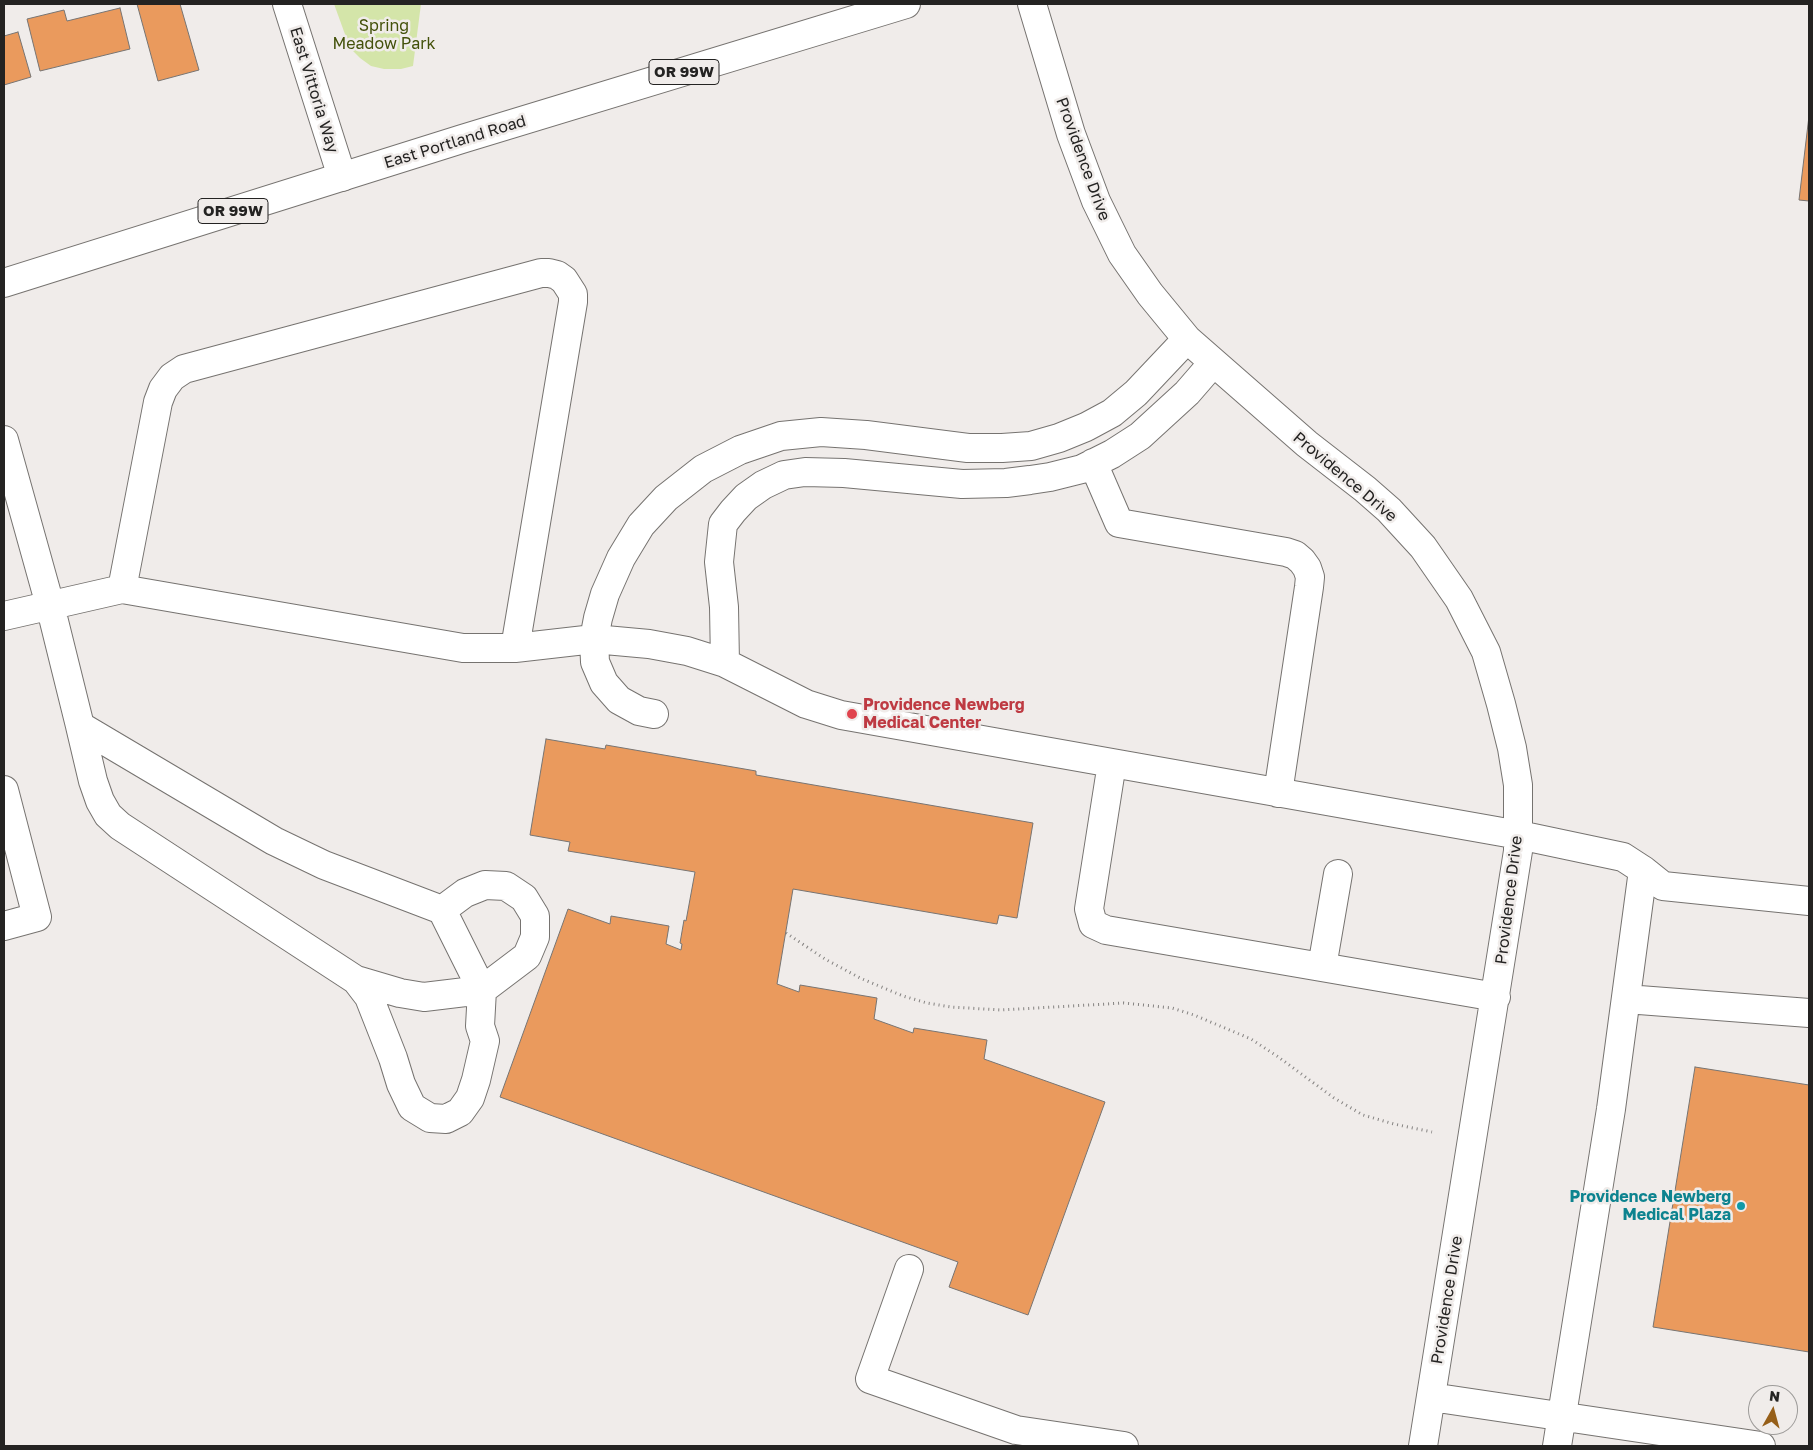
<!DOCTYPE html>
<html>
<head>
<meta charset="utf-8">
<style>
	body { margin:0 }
	#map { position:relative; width:1813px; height:1450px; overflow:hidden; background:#f0ecea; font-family:"Golos Text",sans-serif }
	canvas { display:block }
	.frame { position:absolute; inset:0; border:5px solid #242322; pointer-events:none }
	.north { position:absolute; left:1748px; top:1385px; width:50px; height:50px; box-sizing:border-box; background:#f0ecea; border:1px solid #9e9c9a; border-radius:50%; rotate:7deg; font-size:14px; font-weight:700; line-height:20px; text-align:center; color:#242322 }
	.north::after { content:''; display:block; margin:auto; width:18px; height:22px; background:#965f19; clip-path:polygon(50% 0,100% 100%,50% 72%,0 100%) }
</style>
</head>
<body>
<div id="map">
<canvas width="1813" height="1450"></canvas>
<div class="frame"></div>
<div class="north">N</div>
</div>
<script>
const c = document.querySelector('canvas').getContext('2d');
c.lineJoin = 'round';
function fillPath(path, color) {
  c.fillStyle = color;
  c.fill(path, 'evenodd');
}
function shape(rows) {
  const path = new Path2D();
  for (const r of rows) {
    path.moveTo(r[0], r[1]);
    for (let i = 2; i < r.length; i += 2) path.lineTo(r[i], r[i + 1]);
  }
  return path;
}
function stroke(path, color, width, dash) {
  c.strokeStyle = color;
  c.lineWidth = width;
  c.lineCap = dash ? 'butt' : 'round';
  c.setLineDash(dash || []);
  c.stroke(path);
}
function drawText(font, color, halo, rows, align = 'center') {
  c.font = font + ' "Golos Text",sans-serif';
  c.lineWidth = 5;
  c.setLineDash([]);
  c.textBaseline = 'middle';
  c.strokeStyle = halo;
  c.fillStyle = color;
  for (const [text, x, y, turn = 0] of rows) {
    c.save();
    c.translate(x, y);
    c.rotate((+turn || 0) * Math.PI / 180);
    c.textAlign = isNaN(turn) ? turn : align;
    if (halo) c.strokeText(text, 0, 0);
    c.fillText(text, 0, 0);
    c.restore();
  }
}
fillPath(shape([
	[334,4,421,4,413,66,401,69,384,69,371,66,360,58,350,48]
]), '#d4e5a9');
const building = shape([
	[137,4,180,4,199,70,158,81,137,4],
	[120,8,130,49,40,71,27,19,64,10,67,21,120,8],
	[18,32,31,77,4,85,4,36,18,32],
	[1809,116,1809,201,1799,200,1809,116],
	[546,739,605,749,606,745,756,771,756,775,1033,823,1017,918,999,915,997,924,793,889,777,984,799,992,800,985,877,998,874,1019,913,1033,914,1028,987,1040,984,1059,1105,1102,1028,1315,949,1287,958,1262,500,1097,568,909,610,924,611,916,669,926,666,944,681,950,682,944,680,943,684,920,686,921,695,872,568,851,570,842,530,835,546,739],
	[1695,1067,1809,1085,1809,1352,1653,1327,1695,1067]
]);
fillPath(building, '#ea9a5d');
stroke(building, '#777472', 1);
const minor = shape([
	[287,4,342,177],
	[1032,4,1071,134,1096,201,1122,254,1150,294,1187,339,1307,444,1365,489,1389,510,1423,547,1459,599,1486,652,1501,704,1512,748,1518,785,1518,851,1423,1446],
	[4,440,50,605,80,726,274,841,324,865,442,910,482,990,480,1026,485,1041,476,1080,470,1098,460,1112,446,1119,430,1118,412,1107,401,1084,393,1058,369,997,356,980],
	[1093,463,1119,523,1286,552,1295,555,1302,561,1307,568,1310,577,1309,587,1278,793],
	[122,589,158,402,163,389,172,377,184,369,541,273,549,273,557,275,564,280,573,294,573,302,515,648],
	[4,616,122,589,463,648,515,648,594,639,649,644,687,651,725,663,806,704,841,715,1519,835,1623,857,1643,870,1663,886,1809,901],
	[725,663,724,607,719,562,723,524,733,511,746,497,763,485,784,475,805,472,844,473,962,484,1006,483,1030,480,1050,477,1082,469,1112,454,1140,436,1187,393,1213,363],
	[654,714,639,711,619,700,604,683,595,662,594,639,598,618,605,594,621,558,641,525,666,498,703,469,740,450,781,436,821,432,866,435,968,448,1002,448,1031,446,1059,438,1086,427,1112,413,1136,393,1187,339],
	[80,726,93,781,100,801,108,815,120,826,356,980,400,993,424,997,482,990,527,956,535,937,535,916,524,898,506,886,485,885,465,893,442,910],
	[1112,763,1089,909,1093,924,1106,930,1496,997],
	[4,790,37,917,4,926],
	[1322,967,1338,874],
	[1626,999,1809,1013],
	[909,1269,870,1379,1016,1430,1124,1446],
	[1431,1397,1761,1446],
	[1557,1446,1611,1109,1643,870]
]);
const highway = shape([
	[4,283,462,139,906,4]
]);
stroke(minor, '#767370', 30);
stroke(highway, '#767370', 30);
stroke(shape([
	[786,933,825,959,860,978,903,996,927,1003,951,1007,1001,1010,1124,1003,1172,1008,1194,1015,1251,1039,1277,1056,1334,1098,1363,1115,1394,1124,1432,1132]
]), '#848280', 3, [1, 4]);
stroke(minor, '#fff', 28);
stroke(highway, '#fff', 28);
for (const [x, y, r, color] of [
	[852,714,6,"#e0444e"],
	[1741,1206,5,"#0f9aa8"]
]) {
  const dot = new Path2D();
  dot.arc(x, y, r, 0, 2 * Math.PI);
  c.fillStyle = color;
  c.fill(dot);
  stroke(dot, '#f0ecea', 2);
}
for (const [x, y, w] of [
	[684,72,70],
	[233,211,70]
]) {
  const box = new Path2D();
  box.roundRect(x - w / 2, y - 12.5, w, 25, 4);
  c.fillStyle = '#f0ecea';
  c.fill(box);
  stroke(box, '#242322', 1);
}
drawText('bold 15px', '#242322', null, [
	["OR 99W",684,72],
	["OR 99W",233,211]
]);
drawText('16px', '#43510a', '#f0ecea', [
	["Spring",384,26],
	["Meadow Park",384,44]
]);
drawText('16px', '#242322', '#f0ecea', [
	["East Vittoria Way",314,90,73],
	["East Portland Road",455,142,-17],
	["Providence Drive",1083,159,70],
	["Providence Drive",1345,477,40],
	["Providence Drive",1509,900,-83],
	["Providence Drive",1447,1300,-81]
]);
drawText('bold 16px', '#be3a42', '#f0ecea', [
	["Providence Newberg",863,705],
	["Medical Center",863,723]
], 'left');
drawText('bold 16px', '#0d838f', '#f0ecea', [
	["Providence Newberg",1731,1197],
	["Medical Plaza",1731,1215]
], 'right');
</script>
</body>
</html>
